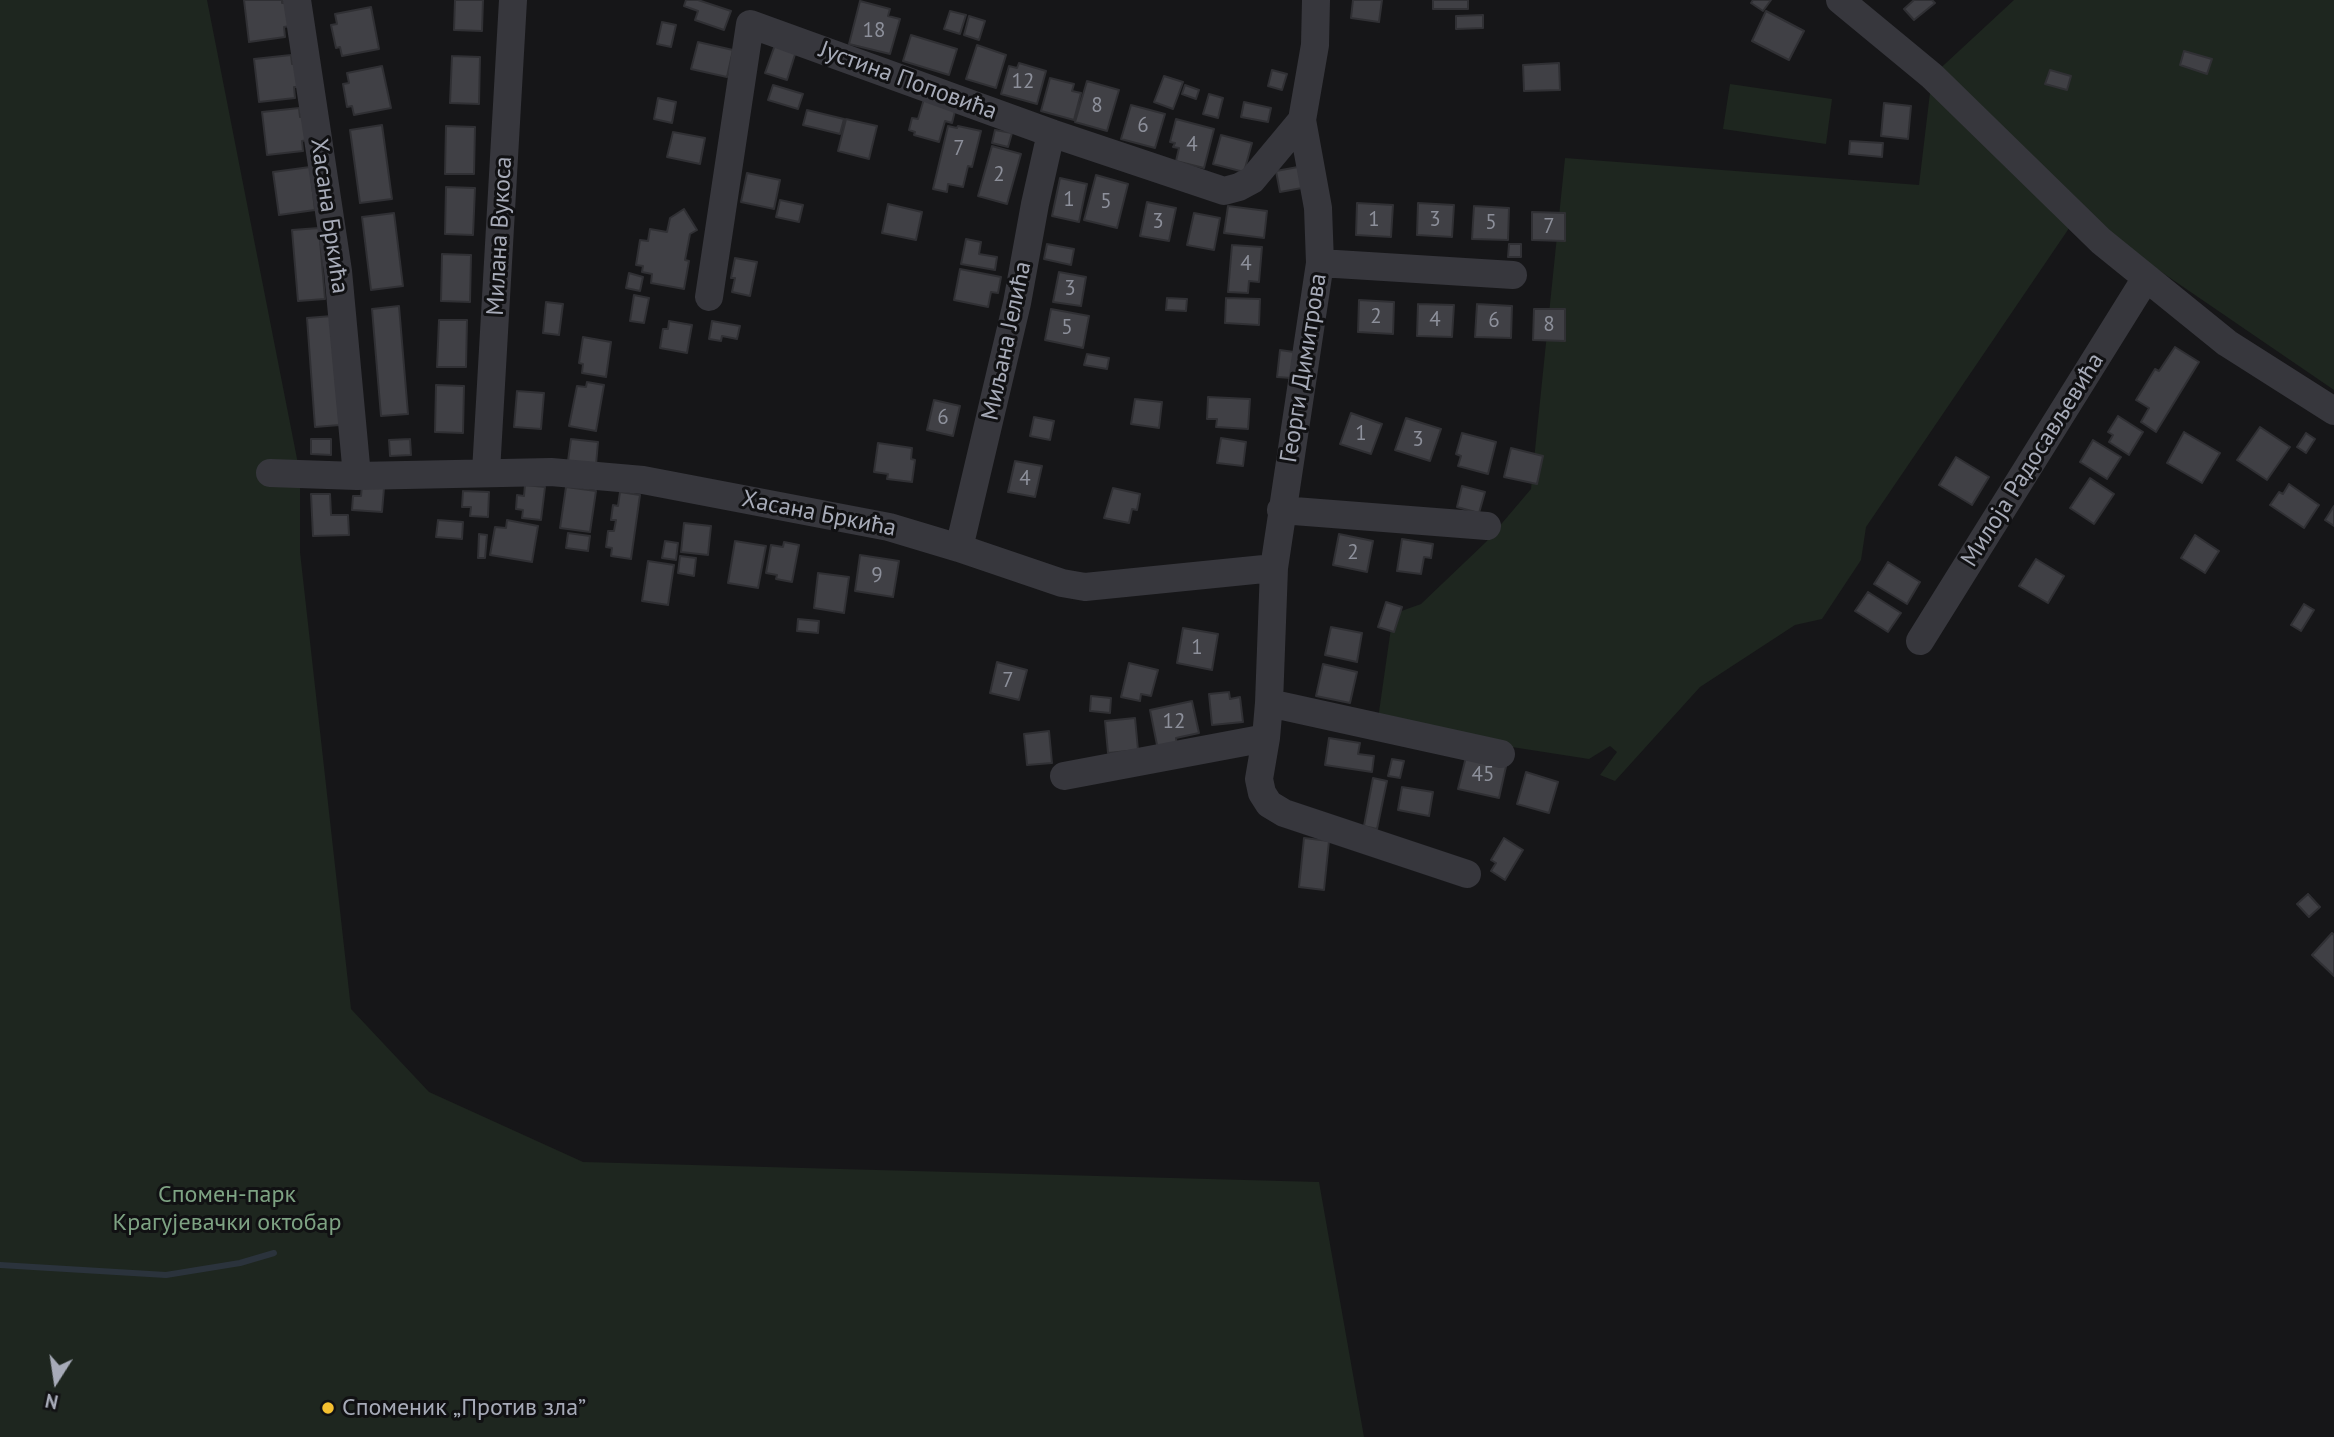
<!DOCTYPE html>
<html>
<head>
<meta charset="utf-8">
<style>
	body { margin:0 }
	#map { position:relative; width:2334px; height:1437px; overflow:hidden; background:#161618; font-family:"PT Sans",sans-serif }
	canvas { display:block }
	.north { position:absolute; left:21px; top:1346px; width:70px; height:70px; -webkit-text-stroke:5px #111113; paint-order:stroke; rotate:192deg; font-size:19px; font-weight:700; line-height:28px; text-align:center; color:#a7abb8 }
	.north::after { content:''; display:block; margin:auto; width:24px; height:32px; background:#a7abb8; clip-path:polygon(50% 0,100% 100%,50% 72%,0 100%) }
</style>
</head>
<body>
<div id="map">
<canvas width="2334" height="1437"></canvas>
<div class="north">N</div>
</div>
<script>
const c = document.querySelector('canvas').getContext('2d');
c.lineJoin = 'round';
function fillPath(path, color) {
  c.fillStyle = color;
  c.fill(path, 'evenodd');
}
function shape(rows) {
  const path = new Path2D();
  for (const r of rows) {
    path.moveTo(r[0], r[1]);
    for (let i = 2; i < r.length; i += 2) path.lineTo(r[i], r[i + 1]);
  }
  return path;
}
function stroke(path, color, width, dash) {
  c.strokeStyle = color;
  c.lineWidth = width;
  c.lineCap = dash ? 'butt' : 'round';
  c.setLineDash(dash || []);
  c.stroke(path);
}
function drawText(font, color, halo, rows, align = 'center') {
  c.font = font + ' "PT Sans",sans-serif';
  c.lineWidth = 6;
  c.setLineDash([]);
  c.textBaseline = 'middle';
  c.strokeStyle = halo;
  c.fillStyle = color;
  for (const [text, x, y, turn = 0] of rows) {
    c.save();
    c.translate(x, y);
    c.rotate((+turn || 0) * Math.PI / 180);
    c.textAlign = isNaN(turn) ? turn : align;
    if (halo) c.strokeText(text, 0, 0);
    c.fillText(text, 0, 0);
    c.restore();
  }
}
fillPath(shape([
	[0,0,207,0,300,474,300,552,351,1009,429,1092,583,1162,1319,1182,1364,1437,0,1437],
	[2014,0,2334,0,2334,390,2078,215,1866,527,1861,560,1822,619,1795,625,1700,687,1615,781,1600,775,1617,752,1610,746,1589,759,1377,726,1393,614,1421,604,1486,542,1531,489,1565,158,1919,185,1932,76],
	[1730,84,1832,99,1826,144,1723,129]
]), '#1e261f');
stroke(shape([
	[0,1265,166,1275,240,1263,274,1253]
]), '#2b333c', 6);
const building = shape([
	[244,0,282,0,282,3,286,3,290,26,284,27,285,37,249,42,244,0],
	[455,0,483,0,482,31,454,30,455,0],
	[686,0,698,0,731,11,724,30,695,20,698,11,684,6,686,0],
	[1353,0,1382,0,1379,22,1351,18,1353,0],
	[1433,0,1468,0,1468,9,1433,9,1433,0],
	[1753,0,1771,0,1763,11,1751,3,1753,0],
	[1914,0,1932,0,1935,3,1914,20,1904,9,1914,0],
	[860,1,890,9,888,16,900,19,890,54,849,44,860,1],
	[371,7,379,49,342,56,340,47,336,48,331,25,337,24,335,14,371,7],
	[950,11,966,15,960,34,944,29,950,11],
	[1766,11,1804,31,1789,60,1752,41,1766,11],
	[1483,15,1483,28,1456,29,1456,16,1483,15],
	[969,16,985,21,979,40,964,35,969,16],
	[662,22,676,25,671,47,657,44,662,22],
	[911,35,957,49,949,75,903,61,911,35],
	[698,42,733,50,727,77,691,69,698,42],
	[776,42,797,48,787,80,765,73,776,42],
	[977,45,1006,55,996,88,966,79,977,45],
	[2184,51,2212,59,2207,74,2180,65,2184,51],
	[291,55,292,64,297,63,300,87,294,87,295,98,259,102,254,59,291,55],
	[452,56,480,57,479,104,450,103,452,56],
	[1019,63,1046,71,1037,104,1001,94,1009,66,1017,68,1019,63],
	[1559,63,1560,90,1524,91,1523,65,1559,63],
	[382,66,391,108,354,115,352,106,347,107,343,84,349,83,347,73,382,66],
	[1272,70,1287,74,1282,90,1268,86,1272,70],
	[2050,70,2071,76,2067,90,2045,84,2050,70],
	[1164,76,1183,82,1173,109,1154,102,1164,76],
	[1050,78,1074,84,1072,91,1081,93,1074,120,1041,111,1050,78],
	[1087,81,1119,90,1107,131,1075,122,1087,81],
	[773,85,803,94,798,109,768,100,773,85],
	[1185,85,1199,90,1196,99,1182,94,1185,85],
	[1209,94,1223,98,1218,118,1203,114,1209,94],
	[658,98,676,102,672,123,654,119,658,98],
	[924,99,956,107,952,123,945,121,939,142,914,135,915,132,909,130,912,118,918,119,924,99],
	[1244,102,1271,108,1268,122,1241,117,1244,102],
	[1884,103,1911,106,1908,139,1881,136,1884,103],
	[1131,105,1165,114,1155,148,1121,139,1131,105],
	[299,108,300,117,305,116,308,140,302,141,303,151,267,155,262,112,299,108],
	[807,110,844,119,840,134,803,125,807,110],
	[846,119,877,126,869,159,838,151,846,119],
	[1176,119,1214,129,1204,168,1176,161,1179,148,1173,147,1175,143,1170,142,1176,119],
	[382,125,392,199,360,203,350,130,382,125],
	[446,126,475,127,474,174,445,174,446,126],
	[948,126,957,128,958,126,981,131,972,167,968,166,963,187,948,184,947,192,933,189,948,126],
	[995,130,1012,133,1008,147,992,143,995,130],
	[673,132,705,138,700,164,667,157,673,132],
	[1221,135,1252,143,1244,172,1213,164,1221,135],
	[1850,141,1883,143,1882,157,1849,154,1850,141],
	[992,146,1021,154,1007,204,978,196,992,146],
	[310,167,315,210,279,215,273,172,310,167],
	[1298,167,1302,188,1280,192,1276,171,1298,167],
	[747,173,780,180,774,209,741,202,747,173],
	[1096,175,1128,184,1117,228,1084,220,1096,175],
	[1060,178,1087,184,1079,222,1052,216,1060,178],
	[446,187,475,188,473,235,445,234,446,187],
	[780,200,803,205,799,222,776,217,780,200],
	[1147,202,1176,208,1169,241,1140,236,1147,202],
	[1357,203,1393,205,1391,237,1356,235,1357,203],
	[1418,203,1454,205,1452,237,1417,235,1418,203],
	[888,204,922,212,916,240,882,233,888,204],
	[1228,206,1267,211,1264,238,1224,233,1228,206],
	[1474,206,1509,208,1508,240,1472,239,1474,206],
	[684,209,697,230,690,234,685,260,689,261,684,289,651,283,652,274,642,272,643,266,636,265,640,240,648,241,650,229,667,232,670,218,684,209],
	[1532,212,1565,213,1565,241,1532,240,1532,212],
	[394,213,403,286,371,290,362,217,394,213],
	[1194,213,1220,218,1214,250,1187,245,1194,213],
	[319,228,325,299,298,301,292,230,319,228],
	[966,239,981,242,979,254,997,257,995,270,961,264,966,239],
	[1047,244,1074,249,1071,265,1044,259,1047,244],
	[1509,244,1521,244,1521,257,1508,257,1509,244],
	[1232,245,1262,247,1259,282,1249,281,1248,293,1228,292,1232,245],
	[442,254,471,255,470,302,441,301,442,254],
	[735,258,757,262,750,296,732,292,735,278,731,278,735,258],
	[960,269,1001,277,998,293,991,292,988,307,954,300,960,269],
	[1059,272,1086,277,1081,306,1053,302,1059,272],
	[629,273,643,277,640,291,626,288,629,273],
	[634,295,649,298,644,323,630,321,634,295],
	[1167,298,1187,299,1186,311,1166,310,1167,298],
	[1226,298,1260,299,1259,325,1225,323,1226,298],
	[1359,300,1394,302,1393,334,1358,332,1359,300],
	[546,302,563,304,559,335,543,333,546,302],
	[1418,304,1454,305,1452,337,1417,336,1418,304],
	[1477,304,1512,306,1511,338,1475,337,1477,304],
	[399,306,408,414,381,416,372,309,399,306],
	[1051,309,1089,316,1083,348,1045,340,1051,309],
	[1534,309,1565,309,1565,341,1533,340,1534,309],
	[332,316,340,425,315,427,307,318,332,316],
	[439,320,467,320,466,367,437,367,439,320],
	[669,321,692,325,687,353,660,348,663,329,668,329,669,321],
	[712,321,740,326,737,339,722,336,721,341,709,339,712,321],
	[583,337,611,342,606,377,582,373,583,364,579,363,583,337],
	[2175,347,2199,362,2156,432,2141,422,2149,408,2136,400,2155,369,2159,371,2175,347],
	[1280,350,1294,352,1291,378,1277,377,1280,350],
	[1087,354,1109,358,1107,369,1084,365,1087,354],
	[587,382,604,385,596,431,569,426,577,386,586,387,587,382],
	[436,385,464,386,463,433,435,432,436,385],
	[517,391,544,393,541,429,514,427,517,391],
	[1208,397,1250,399,1248,429,1216,427,1217,419,1207,419,1208,397],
	[1135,399,1162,402,1159,428,1131,424,1135,399],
	[934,400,960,406,953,436,927,430,934,400],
	[1351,413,1382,424,1371,454,1340,444,1351,413],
	[2118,416,2143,432,2129,455,2109,442,2113,435,2108,432,2118,416],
	[1034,417,1054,421,1050,440,1030,436,1034,417],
	[1406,418,1441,429,1430,461,1395,450,1406,418],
	[2260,427,2290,447,2267,480,2237,460,2260,427],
	[2184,432,2220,453,2202,483,2167,463,2184,432],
	[1462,433,1496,442,1488,474,1458,466,1461,456,1456,454,1462,433],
	[2306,433,2315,439,2306,453,2297,447,2306,433],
	[1221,438,1246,442,1243,466,1217,463,1221,438],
	[311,439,331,439,331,455,311,454,311,439],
	[410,439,411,455,390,456,389,440,410,439],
	[571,439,598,442,596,465,568,461,571,439],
	[2093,440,2121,457,2107,479,2080,462,2093,440],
	[878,443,912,448,911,459,915,460,912,482,887,479,888,474,874,472,878,443],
	[1511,448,1543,456,1537,484,1504,477,1511,448],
	[1956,457,1989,477,1972,505,1939,485,1956,457],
	[1015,461,1042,466,1035,497,1008,492,1015,461],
	[2090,478,2114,494,2094,524,2070,508,2090,478],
	[2289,484,2319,505,2304,528,2270,505,2279,492,2283,494,2289,484],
	[525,485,545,487,541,520,522,518,523,510,516,509,517,495,524,496,525,485],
	[362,486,384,488,382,512,352,510,353,496,361,496,362,486],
	[1462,486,1485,492,1479,513,1457,507,1462,486],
	[566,487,596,491,590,532,560,528,566,487],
	[1113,488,1140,494,1137,510,1132,509,1129,523,1104,518,1113,488],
	[463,491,489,492,488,517,470,516,471,507,462,507,463,491],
	[620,492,640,495,631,559,611,556,612,548,606,547,608,531,614,531,616,520,611,520,613,505,618,506,620,492],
	[311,494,330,494,331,515,348,515,349,535,313,536,311,494],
	[2334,506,2334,526,2325,520,2334,506],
	[438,520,463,522,462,539,436,537,438,520],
	[507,520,538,526,532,562,490,555,495,527,506,528,507,520],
	[684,523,711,526,708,555,681,552,684,523],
	[568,533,590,536,588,551,566,548,568,533],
	[479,534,487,535,485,558,478,558,479,534],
	[1339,534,1373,541,1367,572,1333,565,1339,534],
	[2195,535,2219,551,2205,573,2181,558,2195,535],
	[1402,539,1433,544,1431,558,1424,557,1421,574,1397,571,1402,539],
	[665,541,678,543,676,560,662,558,665,541],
	[735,541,766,546,758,588,728,583,735,541],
	[784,542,799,545,792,582,776,579,777,575,766,573,771,545,783,547,784,542],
	[860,555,899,561,893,597,855,591,860,555],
	[680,556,696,558,694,576,678,573,680,556],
	[2036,559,2064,576,2048,603,2019,586,2036,559],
	[648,561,674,565,668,605,642,601,648,561],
	[1888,562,1920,582,1907,604,1874,584,1888,562],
	[818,573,849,577,844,613,814,608,818,573],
	[1868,592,1901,613,1888,632,1855,611,1868,592],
	[1386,602,1402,607,1394,632,1378,627,1386,602],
	[2304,604,2314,610,2301,631,2291,625,2304,604],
	[798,619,819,621,818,633,797,631,798,619],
	[1331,627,1362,633,1357,662,1325,655,1331,627],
	[1183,628,1218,634,1212,670,1177,663,1183,628],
	[997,662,1027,670,1019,700,990,693,997,662],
	[1129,663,1158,670,1151,696,1141,694,1140,701,1121,697,1129,663],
	[1323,664,1357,672,1350,703,1316,696,1323,664],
	[1229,692,1230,699,1240,697,1243,722,1212,725,1209,694,1229,692],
	[1091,696,1111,698,1110,713,1090,711,1091,696],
	[1192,701,1199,733,1176,738,1177,746,1158,750,1150,710,1192,701],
	[1135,718,1138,750,1108,753,1105,721,1135,718],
	[1049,731,1052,763,1027,765,1024,734,1049,731],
	[1329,738,1360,743,1358,754,1374,756,1372,772,1325,765,1329,738],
	[1466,757,1507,762,1499,798,1458,789,1466,757],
	[1392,759,1404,761,1400,778,1388,776,1392,759],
	[1526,772,1558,782,1549,813,1517,804,1526,772],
	[1373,778,1387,781,1377,829,1364,826,1373,778],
	[1402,787,1433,792,1429,816,1398,810,1402,787],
	[1304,838,1329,841,1324,890,1299,887,1304,838],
	[1504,838,1523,850,1505,880,1491,871,1496,863,1491,860,1504,838],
	[2308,894,2320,907,2309,917,2297,904,2308,894],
	[2332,933,2334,935,2334,976,2312,955,2332,933]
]);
fillPath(building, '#404045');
stroke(building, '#303034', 2);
stroke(shape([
	[297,0,338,271,357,476],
	[1316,0,1315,45,1302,120,1318,208,1320,263,1274,568,1269,703,1266,738,1259,779,1262,793,1269,804,1284,813,1467,874],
	[1840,0,1932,76,2101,241,2227,343,2334,411],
	[1320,263,1513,275],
	[709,297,750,24,1051,133,1224,191,1239,187,1252,180,1302,120],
	[486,472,513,0],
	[270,473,357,476,551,472,643,480,889,527,959,548,1062,583,1085,587,1274,568],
	[1281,510,1487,526],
	[959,548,1017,303,1035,204,1051,133],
	[1920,641,2146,278],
	[1269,703,1501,754],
	[1064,776,1266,738]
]), '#37373d', 28);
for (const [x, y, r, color] of [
	[328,1408,7,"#f5c030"]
]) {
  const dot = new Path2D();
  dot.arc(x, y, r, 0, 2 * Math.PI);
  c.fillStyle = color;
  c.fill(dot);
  stroke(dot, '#111113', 2.5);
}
drawText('21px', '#8d909b', null, [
	["18",874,31],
	["12",1023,82],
	["8",1097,106],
	["6",1143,126],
	["4",1192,145],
	["7",959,149],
	["2",999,175],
	["1",1069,200],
	["5",1106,202],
	["1",1374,220],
	["3",1435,220],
	["3",1158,222],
	["5",1491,223],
	["7",1549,227],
	["4",1246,264],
	["3",1070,289],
	["2",1376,317],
	["4",1435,320],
	["6",1494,321],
	["8",1549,325],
	["5",1067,328],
	["6",943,418],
	["1",1361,434],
	["3",1418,440],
	["4",1025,479],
	["2",1353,553],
	["9",877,576],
	["1",1197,648],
	["7",1008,681],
	["12",1174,722],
	["45",1483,775]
]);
drawText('24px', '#a7abb8', '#111113', [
	["Јустина Поповића",908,81,20],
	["Хасана Бркића",329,216,82],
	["Милана Вукоса",500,236,-87],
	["Миљана Јелића",1007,341,-78],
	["Георги Димитрова",1304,368,-81],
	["Милоја Радосављевића",2033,460,-58],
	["Хасана Бркића",819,514,11]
]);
drawText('24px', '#7ea383', '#111113', [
	["Спомен-парк",227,1195],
	["Крагујевачки октобар",227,1223]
]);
drawText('24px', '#a7abb8', '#111113', [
	["Споменик „Против зла”",342,1408]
], 'left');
</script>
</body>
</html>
